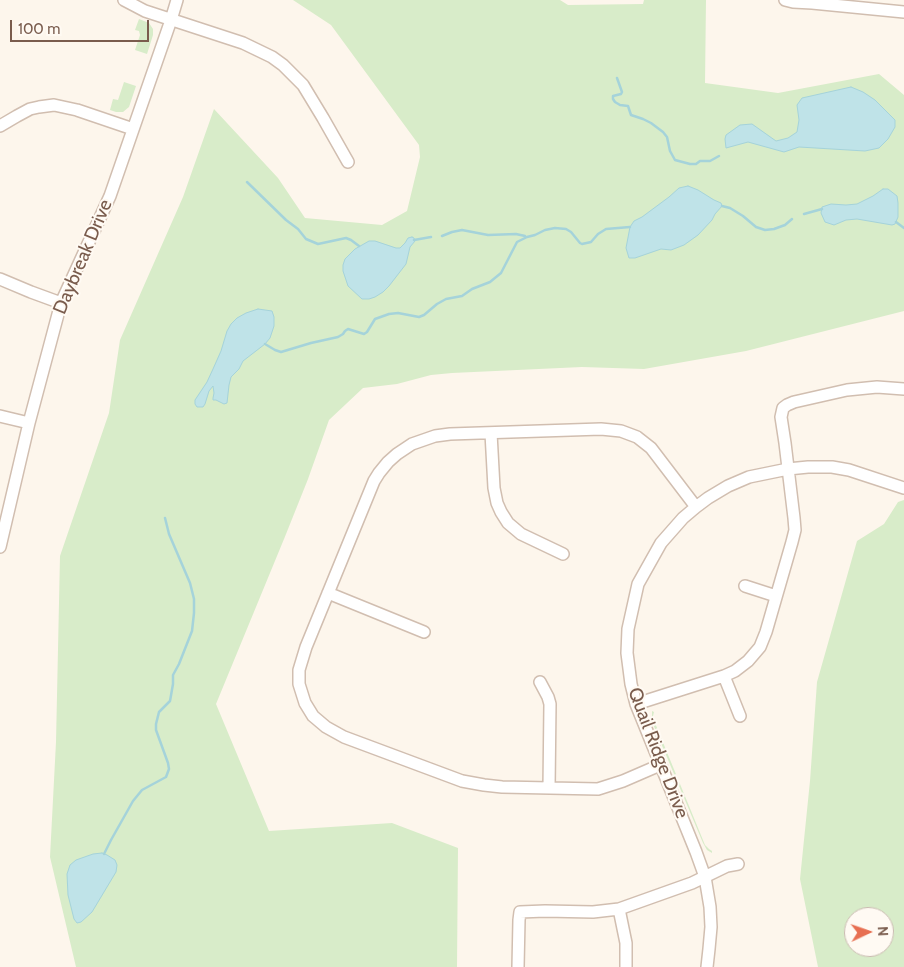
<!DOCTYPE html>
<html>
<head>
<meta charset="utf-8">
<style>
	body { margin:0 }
	#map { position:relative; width:904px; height:967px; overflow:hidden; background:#fdf6ec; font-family:Cabin,sans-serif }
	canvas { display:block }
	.north { position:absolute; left:844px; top:907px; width:50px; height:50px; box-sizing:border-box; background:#fffaf3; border:1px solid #cabbb1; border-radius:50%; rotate:87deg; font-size:14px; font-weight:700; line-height:20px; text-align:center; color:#7a5c4d }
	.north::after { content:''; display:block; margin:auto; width:18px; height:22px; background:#e76f51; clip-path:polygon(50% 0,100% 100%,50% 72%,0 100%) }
	.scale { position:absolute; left:10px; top:20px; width:139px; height:22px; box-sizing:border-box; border:2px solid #7a5c4d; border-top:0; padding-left:6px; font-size:15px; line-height:18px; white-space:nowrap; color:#7a5c4d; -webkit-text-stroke:4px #fffaf3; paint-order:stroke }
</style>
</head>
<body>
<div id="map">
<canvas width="904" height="967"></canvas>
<div class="north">N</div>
<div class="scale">100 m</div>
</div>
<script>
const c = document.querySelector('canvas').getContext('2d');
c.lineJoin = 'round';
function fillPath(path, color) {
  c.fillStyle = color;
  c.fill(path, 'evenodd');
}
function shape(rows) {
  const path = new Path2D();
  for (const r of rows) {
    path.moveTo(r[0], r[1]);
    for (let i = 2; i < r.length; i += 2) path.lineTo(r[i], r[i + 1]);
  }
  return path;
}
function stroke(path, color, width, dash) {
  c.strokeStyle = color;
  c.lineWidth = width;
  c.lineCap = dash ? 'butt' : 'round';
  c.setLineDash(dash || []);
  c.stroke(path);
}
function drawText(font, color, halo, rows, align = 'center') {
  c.font = font + ' Cabin,sans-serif';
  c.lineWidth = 4;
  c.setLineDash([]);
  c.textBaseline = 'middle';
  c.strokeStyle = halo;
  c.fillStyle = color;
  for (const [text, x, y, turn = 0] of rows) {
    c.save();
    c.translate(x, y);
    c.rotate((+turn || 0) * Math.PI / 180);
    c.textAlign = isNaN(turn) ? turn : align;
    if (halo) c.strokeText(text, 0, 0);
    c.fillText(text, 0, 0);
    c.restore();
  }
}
fillPath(shape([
	[293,0,560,0,568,5,643,4,644,0,706,0,705,83,778,93,879,74,904,95,904,311,746,351,644,369,582,367,452,373,431,375,397,384,363,388,329,420,308,479,284,539,216,704,269,831,392,823,458,848,457,967,76,967,50,857,56,742,60,556,109,413,120,340,183,197,214,109,278,178,305,218,382,225,407,211,420,157,419,145,331,25],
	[139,19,149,23,153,29,153,35,147,54,135,50,140,35,139,31,135,30],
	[124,82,136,86,129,107,123,112,116,112,110,110,113,99,118,100],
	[904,500,904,967,818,967,800,879,810,781,817,682,857,541,884,524,898,502],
	[854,917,884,917,884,947,854,947],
	[652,711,654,712,653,716,655,723,705,845,709,849,712,851,712,853,707,850,703,843,653,724,652,717]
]), '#d8ecc9');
const water = shape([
	[851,87,863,92,875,100,895,120,895,127,888,139,879,148,865,151,799,147,784,152,748,142,726,148,725,139,726,135,740,125,752,124,776,141,788,138,797,132,799,120,797,105,802,98,851,87],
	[688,186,698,190,714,200,721,203,722,206,715,214,712,220,698,235,684,245,671,250,661,249,635,258,629,258,626,248,630,227,634,221,642,217,669,197,679,188,688,186],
	[883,189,888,189,897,196,898,203,898,217,895,224,892,225,857,219,846,220,834,225,825,222,821,213,822,207,831,204,846,205,857,204,873,196,883,189],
	[412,237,414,238,415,241,410,247,406,264,389,286,383,292,375,297,369,299,362,299,348,286,343,271,343,265,345,259,355,249,369,241,375,241,396,248,400,248,405,243,408,238,412,237],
	[258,309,272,311,274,317,274,326,270,338,265,344,243,361,239,369,231,377,229,385,227,403,224,404,216,400,213,400,213,398,214,393,213,386,209,391,205,404,203,407,197,407,195,404,195,400,207,382,213,369,221,351,227,331,231,324,237,318,246,313,258,309],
	[102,853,107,855,115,860,117,865,116,872,92,912,81,922,77,923,74,919,68,895,67,874,70,865,76,860,93,854,102,853]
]);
fillPath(water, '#bfe3e8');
stroke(water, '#a5d3da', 1);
stroke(shape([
	[617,78,622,92,621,94,613,96,613,99,615,102,620,105,628,106,631,115,643,119,651,123,663,132,667,137,670,151,675,160,690,164,696,164,700,161,710,161,719,156],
	[247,182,286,220,298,229,306,239,318,244,346,238,351,240,359,246],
	[722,206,730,208,743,216,756,227,765,230,774,229,785,225,792,219],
	[804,214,822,209],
	[896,222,904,228],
	[442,236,452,232,462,230,488,235,516,234,525,236],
	[414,240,431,237],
	[265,344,275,350,281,352,311,343,338,337,343,334,345,331,348,329,364,334,367,332,375,319,389,314,398,313,419,317,424,315,437,304,446,299,462,296,472,289,490,282,501,273,517,242,527,237,535,235,545,230,555,228,566,229,571,232,580,243,582,244,591,242,598,234,606,229,630,227],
	[104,854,111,840,133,801,142,790,166,777,169,769,168,763,156,730,156,724,159,712,170,701,173,684,173,675,179,664,192,631,194,613,194,599,190,583,169,534,165,518]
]), '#a5d3da', 2.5);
const minor = shape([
	[124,0,145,11,243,43,272,57,283,65,303,85,323,118,348,162],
	[785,0,793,2,812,3,904,12],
	[0,126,17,116,30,109,39,107,54,105,77,110,133,129],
	[0,279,31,292,61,303],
	[0,416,29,423],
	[491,433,494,488,497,503,501,512,508,523,521,534,563,554],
	[0,547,29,423,61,303,110,196,171,20,177,0],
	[745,586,776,596],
	[328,593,424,632],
	[724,676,740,716],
	[540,682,548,697,550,704,549,788],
	[636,704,724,676,735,671,748,661,760,647,766,632,792,542,795,530,794,518,785,443,781,417,783,408,787,405,794,402,847,390,877,387,904,389],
	[660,765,623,781,598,789,502,787,484,785,462,781,344,737,326,727,313,716,305,703,299,684,299,670,306,647,374,481,379,473,388,462,397,454,412,444,435,436,450,434,601,429,621,431,637,437,651,448,696,507],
	[619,909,626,943,626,967],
	[518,967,519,920,520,912,545,911,593,912,619,909,692,883,727,866,738,864],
	[707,967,709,949,711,927,710,907,705,877,696,852,636,704,631,684,627,653,628,629,638,584,661,543,683,518,696,507,708,498,728,486,749,477,788,469,808,467,832,467,849,470,904,488]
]);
stroke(minor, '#d1beb0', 14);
stroke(minor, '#fff', 11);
drawText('19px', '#7a5c4d', '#fffaf3', [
	["Daybreak Drive",83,257,-67],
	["Quail Ridge Drive",658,753,69]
]);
</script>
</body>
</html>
